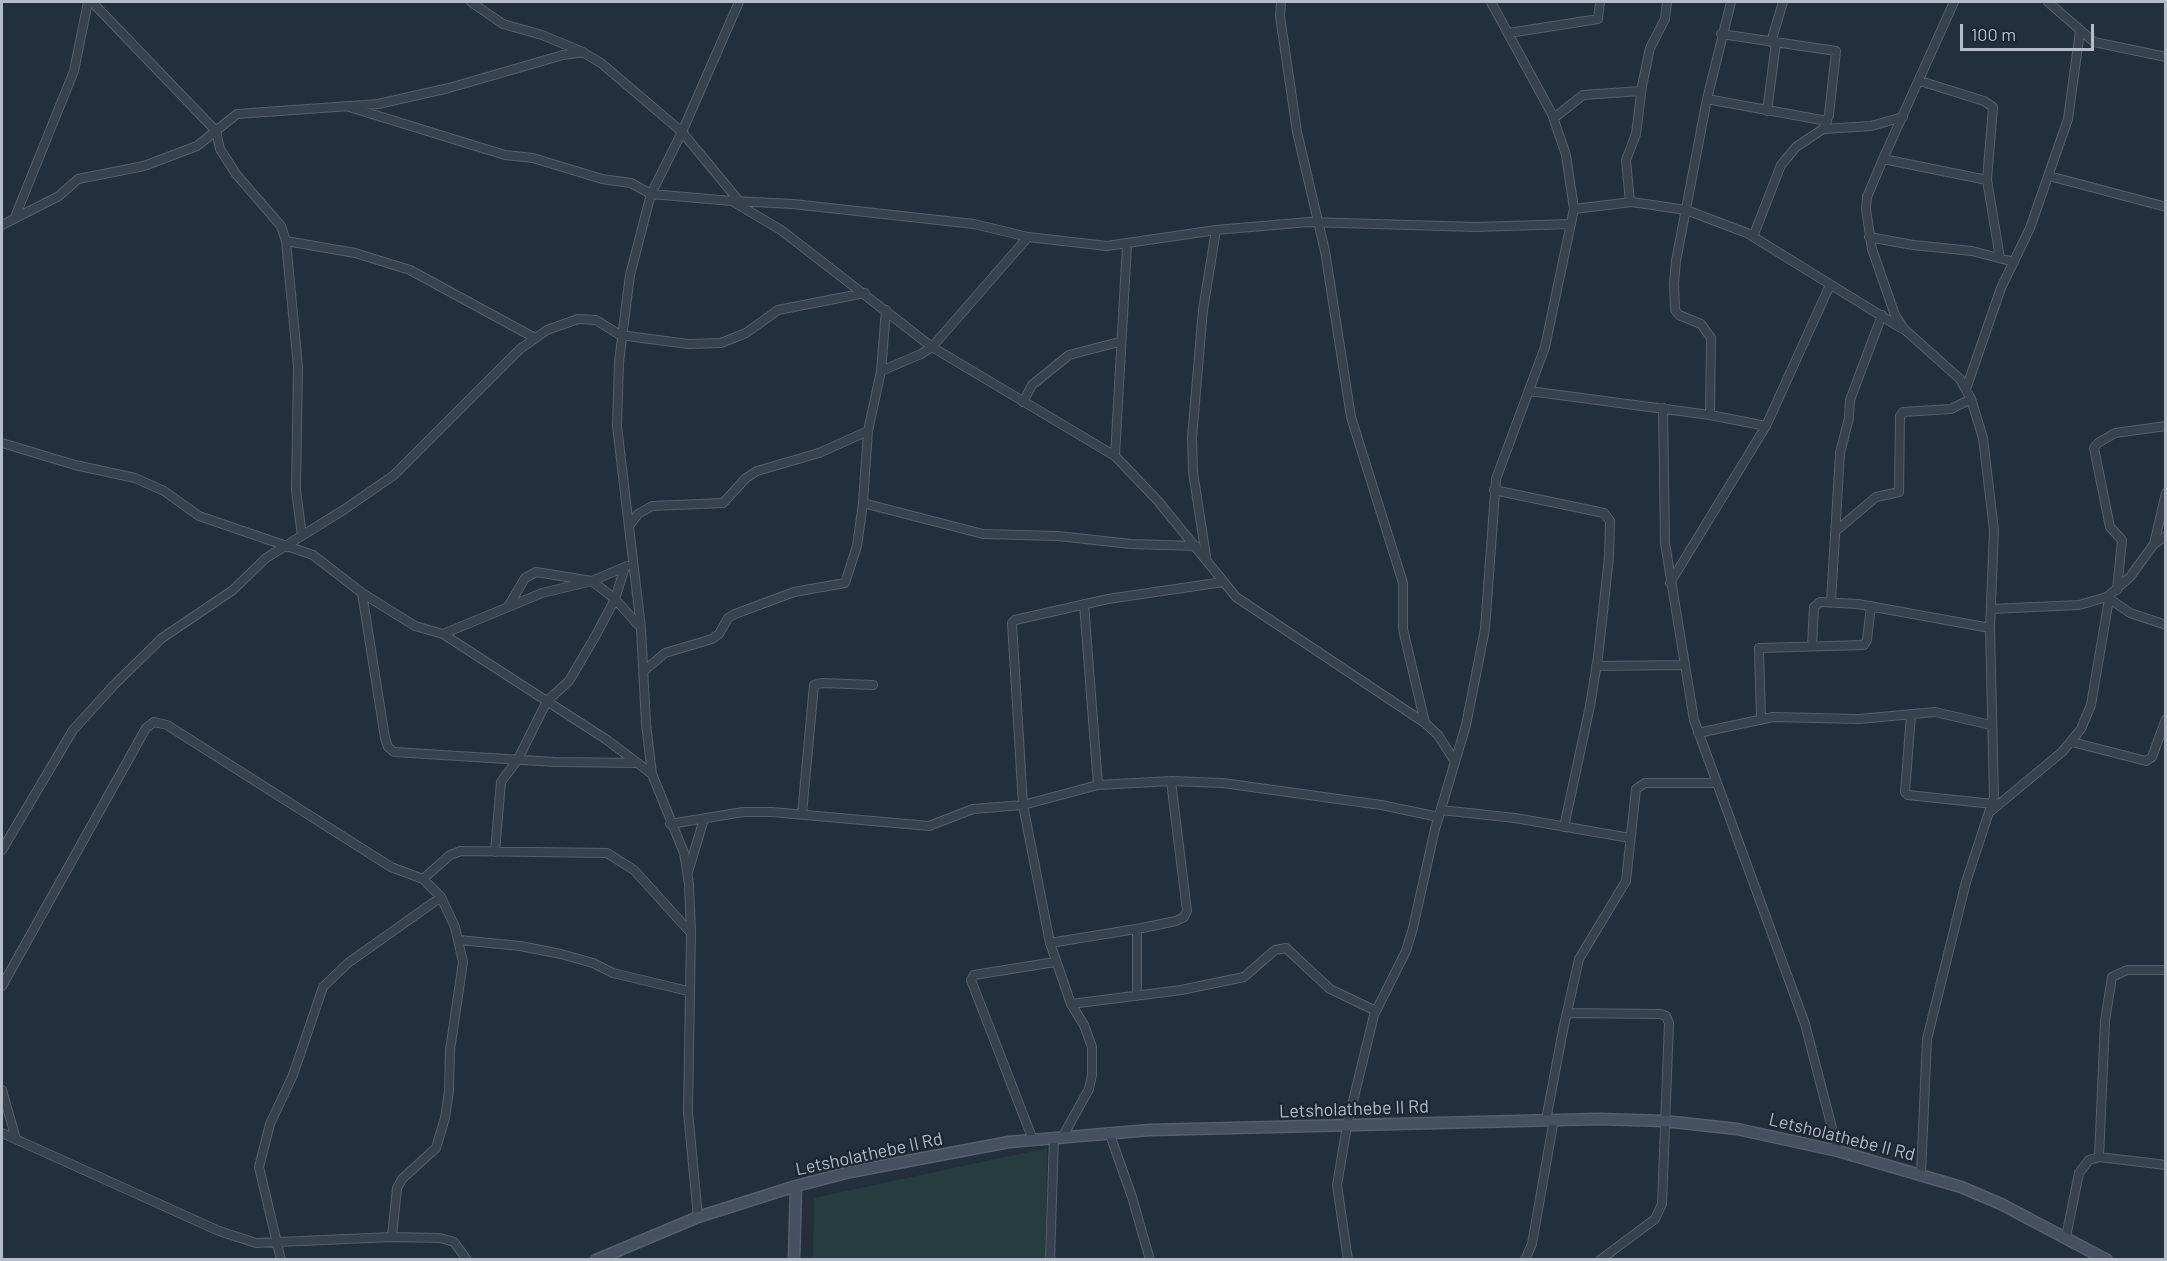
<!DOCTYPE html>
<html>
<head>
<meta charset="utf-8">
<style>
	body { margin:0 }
	#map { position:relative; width:2167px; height:1261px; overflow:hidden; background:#242f3e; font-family:Barlow,sans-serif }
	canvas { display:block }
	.frame { position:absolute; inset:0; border:3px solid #b4bcc9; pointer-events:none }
	.scale { position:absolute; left:1960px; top:24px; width:134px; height:27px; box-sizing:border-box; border:3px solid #b4bcc9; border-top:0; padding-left:8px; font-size:18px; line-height:21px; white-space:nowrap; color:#b4bcc9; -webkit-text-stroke:4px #1d2633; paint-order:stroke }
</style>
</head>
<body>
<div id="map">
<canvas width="2167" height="1261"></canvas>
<div class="frame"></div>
<div class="scale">100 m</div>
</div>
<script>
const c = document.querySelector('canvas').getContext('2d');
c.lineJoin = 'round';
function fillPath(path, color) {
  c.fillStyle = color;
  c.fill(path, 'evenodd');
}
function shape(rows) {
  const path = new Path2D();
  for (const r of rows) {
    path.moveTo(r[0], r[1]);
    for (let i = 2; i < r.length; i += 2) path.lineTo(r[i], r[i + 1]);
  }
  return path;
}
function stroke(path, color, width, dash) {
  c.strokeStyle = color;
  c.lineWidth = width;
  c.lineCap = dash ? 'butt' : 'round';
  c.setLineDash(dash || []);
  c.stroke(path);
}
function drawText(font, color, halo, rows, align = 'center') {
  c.font = font + ' Barlow,sans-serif';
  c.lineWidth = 4.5;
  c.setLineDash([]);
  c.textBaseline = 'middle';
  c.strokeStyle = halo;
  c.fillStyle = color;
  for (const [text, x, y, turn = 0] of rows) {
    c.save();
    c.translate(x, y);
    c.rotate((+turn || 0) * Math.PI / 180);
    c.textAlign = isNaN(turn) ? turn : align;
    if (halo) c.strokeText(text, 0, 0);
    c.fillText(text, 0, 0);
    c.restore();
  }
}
fillPath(shape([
	[1047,1148,1046,1259,813,1259,814,1198]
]), '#263c3f');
const street = shape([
	[92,2,216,131,220,149,236,174,281,226,286,241,298,367,296,490,302,536],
	[471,2,503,24,542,35,583,52],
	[1281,2,1280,16,1297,132,1325,251,1351,417,1403,583,1403,629,1425,723],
	[2048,2,2094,42,2166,57],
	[1509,33,1598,19,1600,2],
	[1721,34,1836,51,1829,115,1823,129],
	[1771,42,1783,2],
	[1920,81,1984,101,1993,107,1987,180,2000,258],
	[1707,99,1827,121],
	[346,106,505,155,533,158,602,179,631,183,651,194,732,201,781,230,932,347,1115,456,1158,501,1236,597,1425,723,1438,735,1454,760],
	[1767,111,1776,43],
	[1554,118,1583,95,1641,91],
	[1883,159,1987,180],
	[2049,176,2166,207],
	[733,201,793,204,974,224,1028,237,1107,246,1216,230,1309,222,1475,227,1571,224],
	[1630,202,1626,160,1636,134,1642,86,1650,48,1665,19,1667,2],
	[1574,209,1632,202,1686,210,1747,233,1901,328],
	[15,217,74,71,88,2],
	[2,225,59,196,78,179,144,166,197,146,237,114,378,104,449,88,563,55,578,53,584,53,601,63,682,132,739,201],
	[1028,237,932,347,921,354,881,371,868,431,863,503,983,534,1058,536,1131,544,1196,546],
	[1753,237,1781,165,1796,147,1823,129,1871,126,1903,117],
	[1869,237,1913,245,1972,251,2014,262],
	[286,241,355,253,410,270,535,338],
	[881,371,886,310],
	[1966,389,2001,288,2030,228,2068,119,2080,31],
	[1529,391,1710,415,1766,426],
	[1023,402,1032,385,1069,355,1119,342],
	[1663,408,1665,543,1694,720,1805,1024,1838,1151],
	[1710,415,1711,338,1701,324,1679,315,1675,310,1674,283,1676,261,1707,99,1731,2],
	[2,443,75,465,135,478,164,491,199,516,313,555,362,593,415,626,443,634,607,740,652,774],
	[1115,456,1127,245],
	[1494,490,1604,513,1610,521,1609,557,1598,657,1590,706,1564,827],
	[629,526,638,514,652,506,723,503,746,478,757,471,819,453,868,431],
	[1837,530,1876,497,1899,492,1900,416,1903,412,1951,409,1971,399],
	[2154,544,2166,493],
	[1206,556,1193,472,1192,437,1203,310,1216,230],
	[1223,582,1108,599,1015,620,1012,623,1023,805,1098,785,1171,781,1223,783,1381,805,1439,817],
	[1670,583,1766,426,1830,285],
	[2117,590,2122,540,2110,527,2094,448,2098,443,2115,433,2166,426],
	[362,593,385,738,388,747,394,752,555,762,638,763],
	[2107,597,2130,613,2166,625],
	[1831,602,1840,453,1849,418,1850,400,1882,315],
	[1084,604,1098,785],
	[509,605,525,578,536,572,592,581,615,599,641,628],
	[1991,609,2079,605,2107,597,2130,577,2154,544,2166,536],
	[443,634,542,593,592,581,627,566],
	[1812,646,1814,607,1820,602,1858,604,1990,628],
	[1596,666,1684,665],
	[645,670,665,653,712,639,719,634,728,618,735,614,794,592,845,583,857,546,863,503],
	[1911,715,1905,792,1908,795,1993,804],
	[1761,720,1759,648,1864,645,1867,640,1871,606],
	[1698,733,1773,717,1859,719,1935,712,1991,725],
	[2072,742,2146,761,2152,757,2166,719],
	[1441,810,1515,818,1630,838],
	[1991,811,2062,752,2081,729,2091,705,2109,599],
	[802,814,814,685,822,683,873,685],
	[670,824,743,812,772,812,929,826,973,809,1023,805,1050,943,1071,1004,1084,1025,1092,1047,1092,1075,1089,1089,1063,1136],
	[2,850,73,730,114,685,162,638,233,590,266,558,345,509,394,475,520,349,547,330,578,319,596,320,620,335,688,344,721,343,746,333,778,310,865,293],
	[495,852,501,782,518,759,547,701,569,681,596,635,615,599,625,567],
	[688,872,704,819],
	[459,940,520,946,561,954,593,963,613,973,688,991],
	[1050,943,1142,928,1176,921,1184,917,1187,911,1171,781],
	[2,986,146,728,154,722,167,725,391,867,423,879],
	[1137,996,1137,929],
	[1071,1004,1181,990,1244,977,1275,950,1286,948,1330,989,1376,1011],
	[1567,1013,1661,1014,1666,1016,1669,1023,1662,1204,1655,1219,1600,1260],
	[2,1090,16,1139],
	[1546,1120,1563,1030,1579,959,1626,881,1636,789,1645,783,1715,783],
	[1109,1132,1132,1197,1150,1260],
	[2,1133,219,1231,256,1243,392,1237,440,1238,454,1242,467,1260],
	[1033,1140,971,980,974,975,1055,962],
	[2099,1157,2105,1021,2112,977,2127,970,2166,970],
	[1921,1174,1927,1039,1966,882,1994,797,1990,628,1994,530,1983,438,1971,399,1960,379,1904,329,1895,315,1872,249,1866,209,1867,197,1883,159,1954,2],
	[698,1217,688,1112,691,933,689,884,684,853,652,774,646,724,641,628,617,426,619,362,630,275,651,194,682,132,739,2],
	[392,1237,397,1188,402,1179,436,1148,445,1118,449,1091,450,1050,463,962,455,927,441,897],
	[2066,1237,2079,1173,2089,1160,2099,1157,2166,1165],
	[281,1260,259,1167,270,1124,293,1075,323,987,348,963,441,897,423,879,450,855,461,851,607,853,634,870,691,933],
	[1050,1260,1054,1137],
	[1348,1260,1337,1185,1347,1126,1374,1015,1406,951,1413,928,1435,829,1466,725,1485,629,1496,479,1545,347,1574,209,1566,155,1552,114,1491,2],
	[1525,1260,1532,1244,1554,1119]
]);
const secondary = shape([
	[596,1260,698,1217,796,1186,850,1172,1009,1142,1150,1130,1600,1119,1664,1121,1737,1129,1838,1151,1961,1187,2001,1204,2107,1260],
	[794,1260,796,1186]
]);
stroke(street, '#565f6c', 10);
stroke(secondary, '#565f6c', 13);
stroke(street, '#38414e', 8);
stroke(secondary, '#465061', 10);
drawText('18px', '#b4bcc9', '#1d2633', [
	["Letsholathebe II Rd",1354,1109,-2],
	["Letsholathebe II Rd",1842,1137,14],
	["Letsholathebe II Rd",869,1154,-12]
]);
</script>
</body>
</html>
